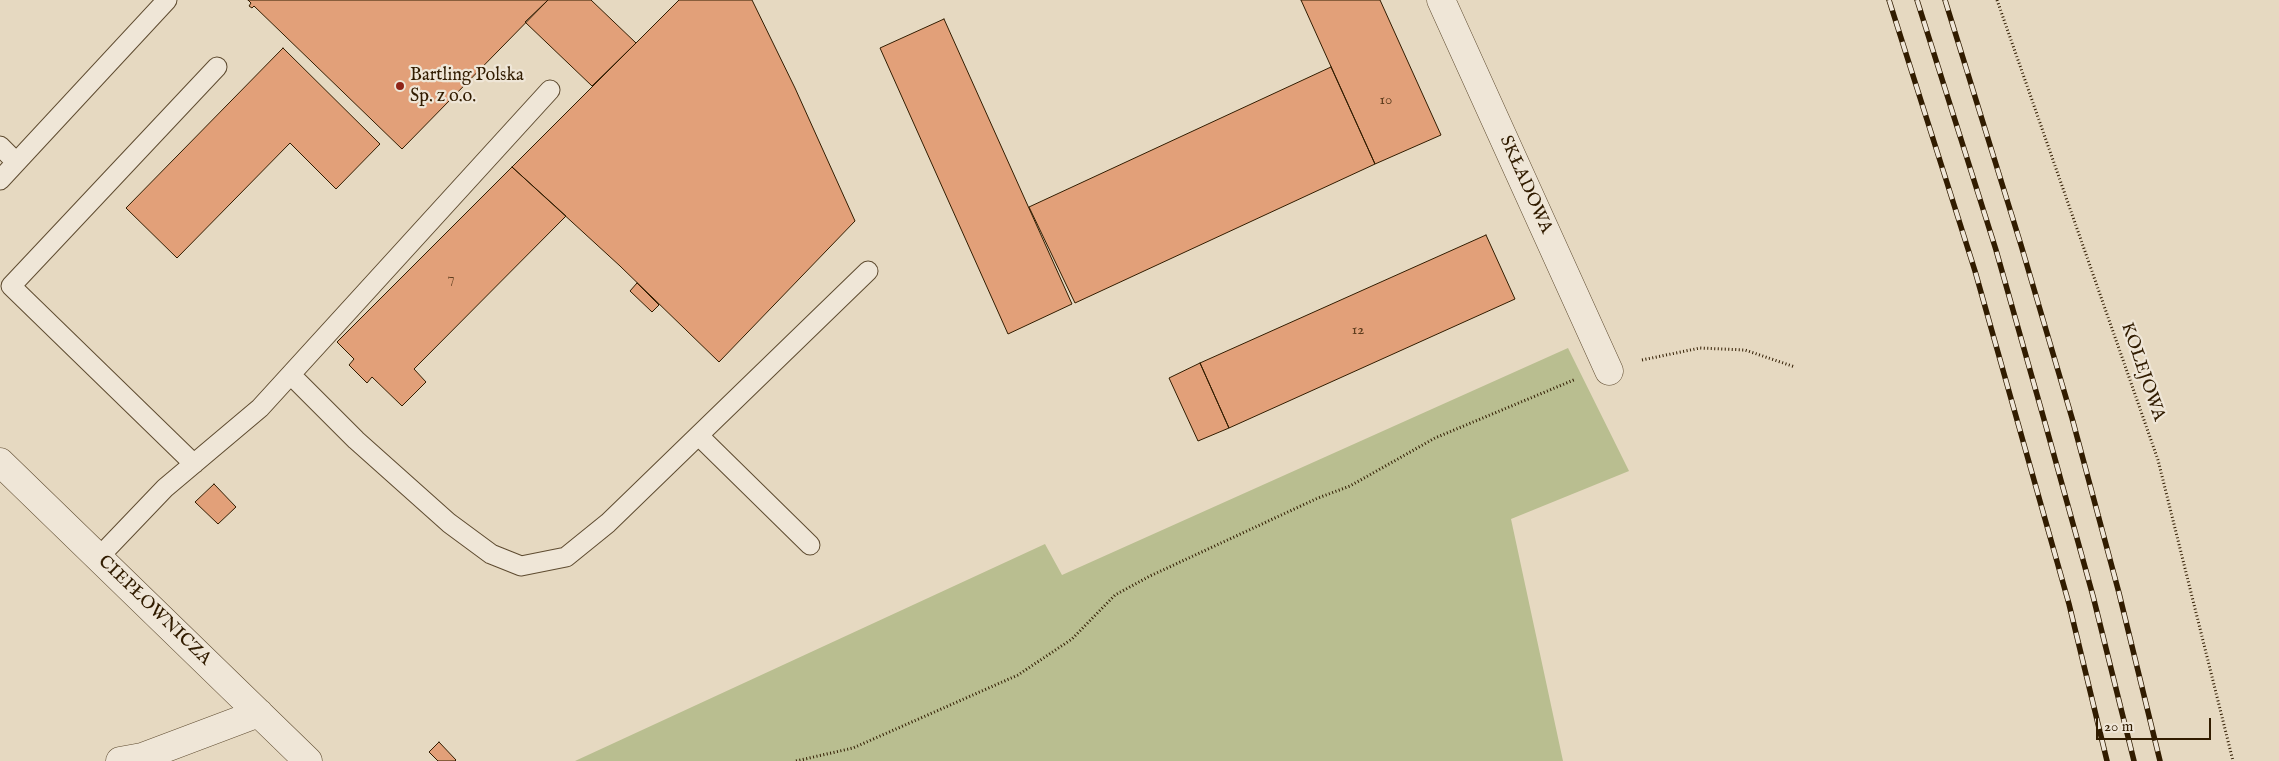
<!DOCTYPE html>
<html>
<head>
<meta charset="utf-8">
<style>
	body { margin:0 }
	#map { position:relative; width:2279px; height:761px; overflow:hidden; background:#e6d9c1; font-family:"IM FELL English",serif }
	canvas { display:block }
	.scale { position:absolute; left:2096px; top:718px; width:115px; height:22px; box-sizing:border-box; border:2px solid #311c00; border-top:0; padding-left:6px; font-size:15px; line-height:18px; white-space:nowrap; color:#311c00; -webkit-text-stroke:4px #efe6d7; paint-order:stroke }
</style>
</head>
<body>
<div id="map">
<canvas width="2279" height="761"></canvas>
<div class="scale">20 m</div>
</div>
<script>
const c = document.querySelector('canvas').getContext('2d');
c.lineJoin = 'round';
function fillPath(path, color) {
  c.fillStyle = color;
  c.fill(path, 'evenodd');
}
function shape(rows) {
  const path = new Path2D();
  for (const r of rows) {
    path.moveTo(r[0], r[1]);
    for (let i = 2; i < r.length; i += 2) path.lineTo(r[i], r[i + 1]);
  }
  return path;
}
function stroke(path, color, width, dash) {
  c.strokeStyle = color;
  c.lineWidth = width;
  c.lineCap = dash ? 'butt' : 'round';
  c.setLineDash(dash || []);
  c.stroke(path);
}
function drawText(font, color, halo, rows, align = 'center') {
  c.font = font + ' "IM FELL English",serif';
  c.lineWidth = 4.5;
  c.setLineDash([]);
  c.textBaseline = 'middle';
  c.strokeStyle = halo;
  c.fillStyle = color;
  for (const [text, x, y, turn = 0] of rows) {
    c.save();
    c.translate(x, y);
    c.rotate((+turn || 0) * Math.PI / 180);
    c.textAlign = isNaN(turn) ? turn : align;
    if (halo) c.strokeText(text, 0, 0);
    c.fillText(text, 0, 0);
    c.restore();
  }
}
fillPath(shape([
	[1568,348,1629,471,1511,519,1563,761,575,761,1045,544,1062,575]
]), '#b9be90');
const building = shape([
	[248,0,548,0,402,149,254,6,252,8,249,6,251,3,248,0],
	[548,0,591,0,636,43,592,86,525,22,548,0],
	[679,0,752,0,795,88,855,221,719,362,620,266,512,167,679,0],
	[1301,0,1380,0,1441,135,1375,164,1301,0],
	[944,19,1072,304,1008,334,880,48,944,19],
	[283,48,380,144,336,189,290,143,177,258,126,208,283,48],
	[1331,67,1375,164,1075,303,1029,207,1331,67],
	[512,167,566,216,414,369,426,382,402,406,372,377,367,383,349,365,354,359,337,342,512,167],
	[1486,235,1515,299,1229,428,1200,363,1486,235],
	[637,283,659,305,652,312,630,291,637,283],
	[1200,363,1229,428,1198,441,1169,378,1200,363],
	[214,484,236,507,218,524,195,502,214,484],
	[439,742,456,760,455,761,438,761,429,752,439,742]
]);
fillPath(building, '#e2a079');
stroke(building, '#311c00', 1);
const lane = shape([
	[0,146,16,162],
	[0,180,167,0],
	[291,375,356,440,449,523,491,554,521,566,566,557,608,523,868,271],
	[699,436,810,545],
	[194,464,11,286,217,67],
	[99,557,165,488,260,408,550,90]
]);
const street = shape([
	[1441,0,1609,371],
	[0,462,308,761],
	[120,761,142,757,259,713]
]);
stroke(lane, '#5e4b30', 21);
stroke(street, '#5e4b30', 29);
stroke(shape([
	[1997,0,2158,460,2233,761],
	[1642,360,1700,348,1745,350,1795,367],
	[796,761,853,748,1018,675,1072,639,1115,595,1150,576,1318,498,1350,486,1435,438,1576,379]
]), '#311c00', 3, [1, 2.5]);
stroke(lane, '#efe6d7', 19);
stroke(street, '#efe6d7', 28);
const rail = shape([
	[1889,0,1975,271,2069,604,2107,761],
	[1917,0,1996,250,2047,430,2093,596,2134,761],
	[1945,0,2021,245,2072,418,2119,593,2160,761]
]);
stroke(rail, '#311c00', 5.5);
stroke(rail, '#efe6d7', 4, [11]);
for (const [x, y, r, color] of [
	[400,86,5,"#8f2418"]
]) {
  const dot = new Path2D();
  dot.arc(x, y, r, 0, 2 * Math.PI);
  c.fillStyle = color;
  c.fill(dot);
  stroke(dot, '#efe6d7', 2);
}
drawText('15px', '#5d3d1e', null, [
	["10",1386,101],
	["7",451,279],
	["12",1358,331]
]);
drawText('18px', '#311c00', '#efe6d7', [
	["Bartling Polska",410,76],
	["Sp. z o.o.",410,97]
], 'left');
drawText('18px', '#311c00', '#efe6d7', [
	["SKŁADOWA",1525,185,66],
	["KOLEJOWA",2142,372,71],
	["CIEPŁOWNICZA",154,611,44]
]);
</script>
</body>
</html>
